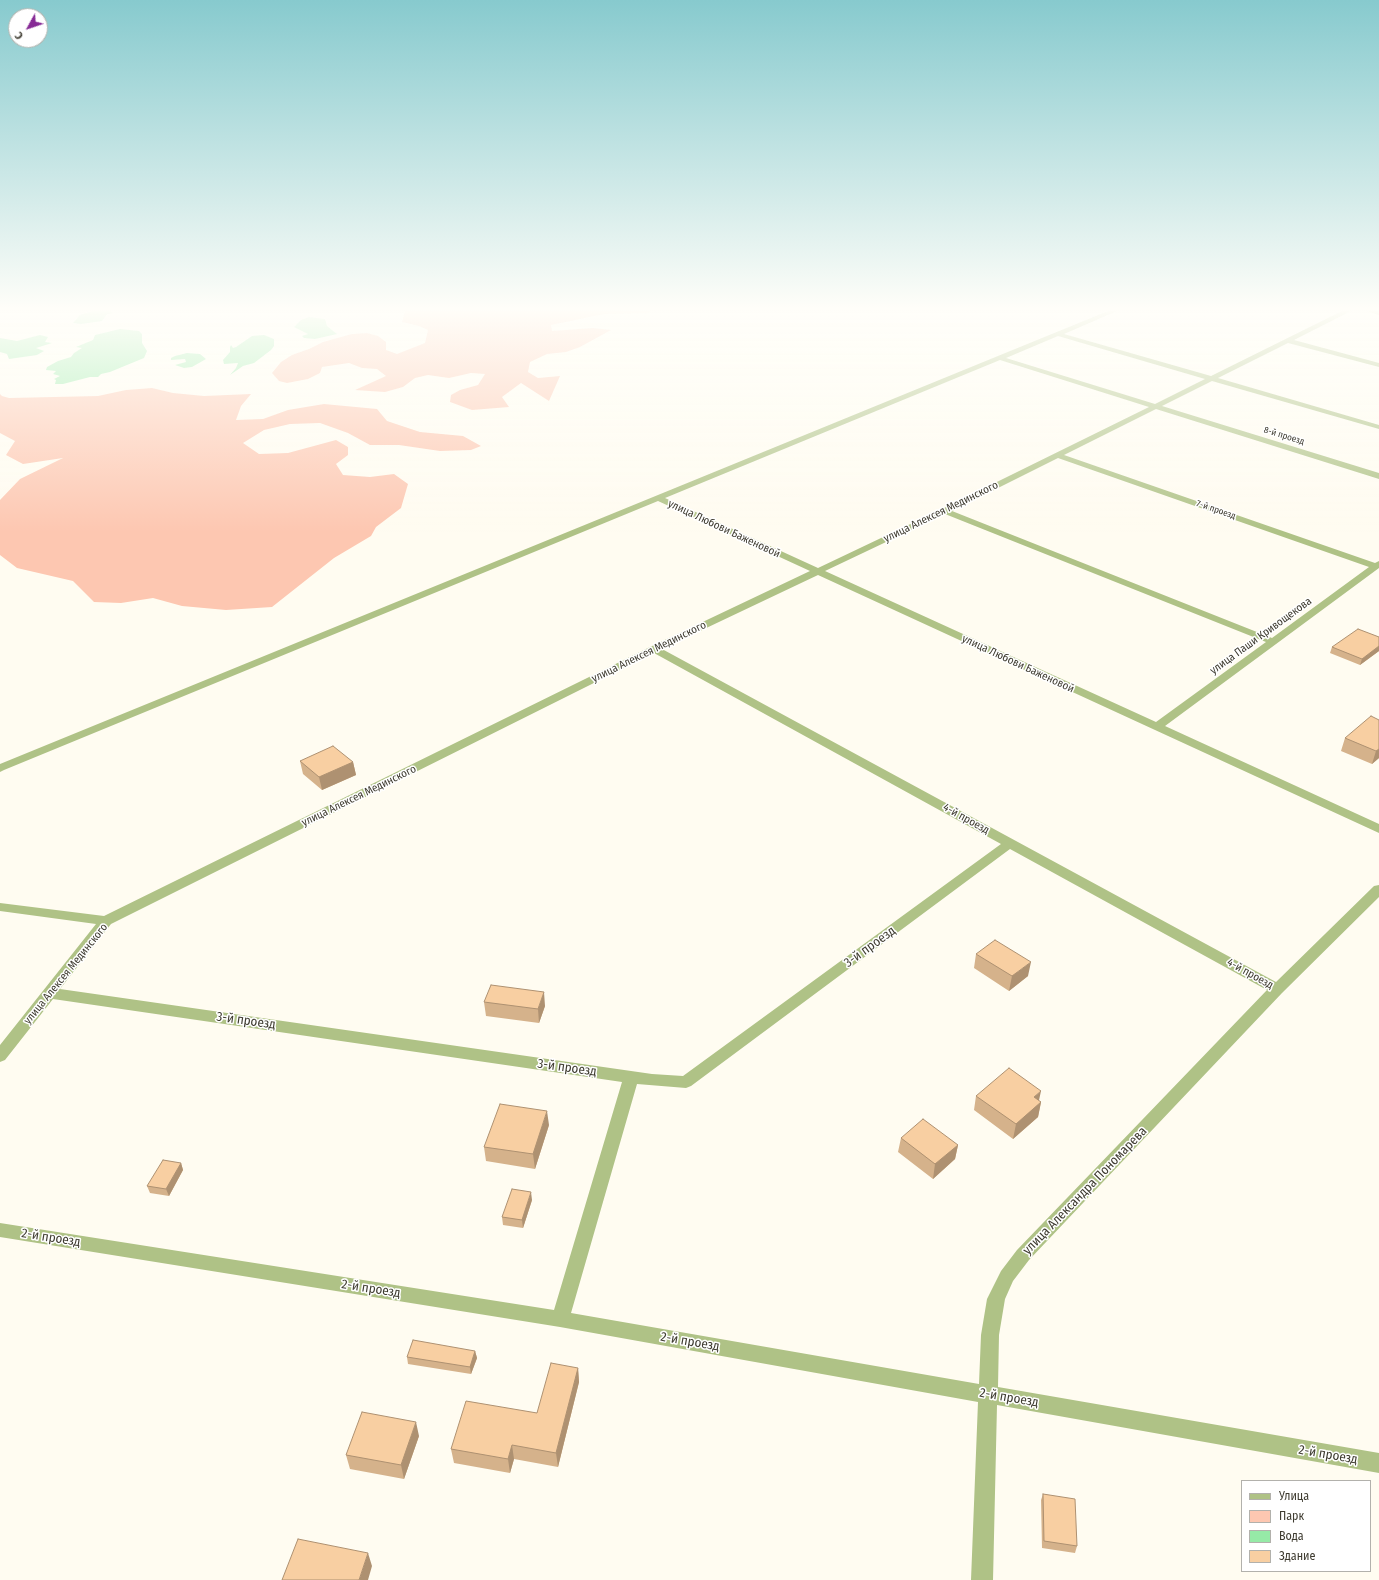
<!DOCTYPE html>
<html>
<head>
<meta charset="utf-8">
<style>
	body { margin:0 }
	#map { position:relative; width:1379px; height:1580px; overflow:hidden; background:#fffcf1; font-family:"Fira Sans Condensed",sans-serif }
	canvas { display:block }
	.legend { position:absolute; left:1241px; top:1480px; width:130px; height:92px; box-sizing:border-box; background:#fff; border:1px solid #b2b1ac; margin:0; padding:5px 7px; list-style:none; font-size:12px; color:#3e3b30 }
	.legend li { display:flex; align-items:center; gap:8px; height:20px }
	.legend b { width:20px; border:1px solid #b2b1ac }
	.north { position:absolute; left:8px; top:8px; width:40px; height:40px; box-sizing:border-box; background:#fff; border:1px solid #b2b1ac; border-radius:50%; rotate:230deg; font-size:11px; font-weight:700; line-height:16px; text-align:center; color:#3e3b30 }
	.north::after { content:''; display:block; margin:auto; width:14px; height:18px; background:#862a95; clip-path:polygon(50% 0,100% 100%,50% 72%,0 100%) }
</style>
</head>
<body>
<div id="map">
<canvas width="1379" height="1580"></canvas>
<ul class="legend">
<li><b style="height:5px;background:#afc286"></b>Улица</li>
<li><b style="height:11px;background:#fdc7b1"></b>Парк</li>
<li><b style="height:11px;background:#96eaa7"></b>Вода</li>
<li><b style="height:11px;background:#f8cfa2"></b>Здание</li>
</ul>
<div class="north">С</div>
</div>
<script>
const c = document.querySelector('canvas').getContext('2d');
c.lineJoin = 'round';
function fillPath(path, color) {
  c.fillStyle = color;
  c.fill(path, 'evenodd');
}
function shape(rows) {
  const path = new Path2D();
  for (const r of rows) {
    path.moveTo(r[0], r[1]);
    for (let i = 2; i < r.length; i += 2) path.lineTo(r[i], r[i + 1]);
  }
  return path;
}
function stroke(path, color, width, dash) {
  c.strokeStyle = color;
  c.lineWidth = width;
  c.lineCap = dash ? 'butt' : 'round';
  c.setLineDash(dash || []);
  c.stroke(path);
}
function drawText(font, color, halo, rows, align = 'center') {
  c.font = font + ' "Fira Sans Condensed",sans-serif';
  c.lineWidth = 3;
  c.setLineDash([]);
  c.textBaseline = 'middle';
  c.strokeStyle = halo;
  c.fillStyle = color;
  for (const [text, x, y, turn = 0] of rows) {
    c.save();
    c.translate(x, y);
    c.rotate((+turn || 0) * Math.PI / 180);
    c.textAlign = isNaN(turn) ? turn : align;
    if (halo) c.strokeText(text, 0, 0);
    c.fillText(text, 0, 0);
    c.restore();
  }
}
fillPath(shape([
	[405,311,652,311,648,313,604,314,551,325,552,331,593,328,611,330,580,347,566,352,547,354,530,362,528,372,538,378,560,376,549,401,521,383,502,397,509,407,472,410,450,402,451,395,460,390,478,385,485,374,471,373,449,378,428,375,415,378,403,387,385,392,355,390,386,376,377,369,362,368,349,363,322,367,320,373,308,379,287,383,279,381,272,373,281,362,292,355,309,349,323,342,352,334,367,333,378,336,386,342,386,350,397,354,425,343,428,330,419,326,402,322],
	[152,388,173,393,204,396,251,394,241,406,236,420,263,419,288,410,324,404,377,409,387,421,420,432,463,436,481,446,471,450,440,451,399,445,370,445,348,433,320,423,290,424,264,430,243,443,259,454,288,453,336,440,348,447,348,455,336,464,343,475,370,477,394,474,408,484,401,508,376,527,371,536,334,558,272,607,226,610,182,606,153,598,121,603,94,602,73,581,17,568,0,555,0,500,20,479,63,458,23,464,6,455,15,441,0,433,0,394,2,396,9,398,98,396,126,390]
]), '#fdc7b1');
fillPath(shape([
	[92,311,110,311,113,313,107,314,102,321,81,324,73,323,80,315],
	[309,317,325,319,327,326,337,334,315,339,304,338,302,336,308,334,294,327,301,320],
	[120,329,139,331,142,334,142,343,147,351,144,358,110,372,101,374,98,377,90,377,63,384,55,384,56,380,54,379,60,376,53,374,56,371,46,370,47,367,58,361,71,357,74,353,82,348,76,347,93,340,95,335],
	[40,335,48,337,45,342,52,343,36,348,44,351,37,355,9,359,7,354,0,352,0,338,17,341],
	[264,335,274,339,274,346,271,350,254,363,243,366,230,375,236,368,238,363,224,364,223,360,230,352,230,347,231,345,233,348,236,347,252,336],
	[187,353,200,354,206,359,192,367,184,368,175,365,186,362,185,359,171,360,171,358,175,356]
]), '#96eaa7');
fillPath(shape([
	[1108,311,1117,311,1064,334,1211,376,1342,311,1351,311,1294,340,1379,363,1379,367,1288,343,1218,378,1379,425,1379,429,1212,381,1162,406,1379,473,1379,479,1156,409,1064,455,1375,563,1379,561,1379,568,1165,726,1379,824,1379,833,818,575,662,649,1276,982,1374,886,1379,885,1379,897,1282,993,1029,1260,1013,1281,1005,1299,999,1335,998,1387,1379,1453,1379,1473,997,1405,993,1580,971,1580,978,1402,560,1327,0,1237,0,1223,554,1310,622,1082,53,999,5,1060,0,1062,0,1045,96,924,0,911,0,903,104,916,650,647,810,571,658,501,4,770,0,772,0,764,1108,311],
	[1058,336,1205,379,1155,404,1006,358,1058,336],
	[1000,360,1149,407,942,509,818,568,665,498,1000,360],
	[1058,458,1369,567,1272,638,952,511,1058,458],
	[945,514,1266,642,1156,722,825,571,945,514],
	[654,653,1001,844,683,1076,652,1074,60,989,111,924,654,653],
	[1010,849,1267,990,1017,1250,1001,1271,987,1299,981,1335,979,1384,571,1313,637,1084,686,1088,691,1086,1010,849],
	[1368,311,1379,311,1379,315,1369,312,1368,311]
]), '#afc286');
fillPath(shape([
	[1379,637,1379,651,1360,665,1330,653,1332,647],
	[1379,720,1379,758,1372,764,1341,751,1345,738],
	[300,761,353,762,356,775,322,790,303,774],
	[976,954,1028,976,1009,991,974,968],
	[484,1002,545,1006,539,1023,486,1016],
	[976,1096,1039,1101,1041,1102,1038,1117,1013,1139,974,1110],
	[549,1125,535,1169,486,1161,484,1147],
	[901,1138,958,1145,955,1159,933,1179,898,1152],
	[181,1163,183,1170,169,1196,150,1193,147,1186],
	[532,1200,523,1228,503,1225,502,1217],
	[475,1351,477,1358,471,1374,408,1364,407,1357],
	[578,1368,579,1382,558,1467,514,1459,510,1473,454,1463,451,1449,537,1413],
	[419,1436,404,1479,350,1469,346,1455],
	[1043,1494,1077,1546,1075,1553,1042,1548,1041,1500]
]), '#d5b28b');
fillPath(shape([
	[1379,646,1379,651,1360,665,1362,659],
	[1379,749,1379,758,1372,764,1376,751],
	[353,762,356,775,322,790,319,777],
	[1031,962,1028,976,1009,991,1012,976],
	[544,992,545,1006,539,1023,538,1009],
	[1041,1091,1038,1105,1041,1102,1038,1117,1013,1139,1016,1124,1034,1097],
	[547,1111,549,1125,535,1169,533,1154],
	[958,1145,955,1159,933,1179,935,1164],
	[181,1163,183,1170,169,1196,166,1189],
	[531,1192,532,1200,523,1228,522,1220],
	[475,1351,477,1358,471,1374,470,1367],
	[578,1368,579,1382,558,1467,556,1453],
	[416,1422,419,1436,404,1479,401,1465],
	[512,1445,514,1459,510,1473,508,1459],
	[368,1553,372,1566,368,1580,359,1580]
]), '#ae9171');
const building = shape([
	[1358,629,1379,637,1379,646,1362,659,1332,647,1358,629],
	[1371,716,1379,720,1379,749,1376,751,1345,738,1371,716],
	[333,746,353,762,319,777,300,761,333,746],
	[995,940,1031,962,1012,976,976,954,995,940],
	[491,985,544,992,538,1009,484,1002,491,985],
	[1009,1068,1041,1091,1034,1097,1041,1102,1016,1124,976,1096,1009,1068],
	[500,1104,547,1111,533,1154,484,1147,500,1104],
	[923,1119,958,1145,935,1164,901,1138,923,1119],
	[163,1160,181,1163,166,1189,147,1186,163,1160],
	[512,1189,531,1192,522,1220,502,1217,512,1189],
	[413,1340,475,1351,470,1367,407,1357,413,1340],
	[551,1363,578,1368,556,1453,512,1445,508,1459,451,1449,466,1401,537,1413,551,1363],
	[362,1412,416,1422,401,1465,346,1455,362,1412],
	[1043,1494,1075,1499,1077,1546,1044,1541,1043,1494],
	[298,1539,368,1553,359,1580,282,1580,298,1539]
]);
fillPath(building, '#f8cfa2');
stroke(building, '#ae9171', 1);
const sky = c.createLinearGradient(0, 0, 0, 532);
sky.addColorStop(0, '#87cace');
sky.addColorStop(0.58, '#fffef9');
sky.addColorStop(1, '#fffef900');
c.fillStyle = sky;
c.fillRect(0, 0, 1379, 532);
drawText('9px', '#3e3b30', '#fff', [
	["8-й проезд",1284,436,17],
	["7-й проезд",1216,510,19]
]);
drawText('11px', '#3e3b30', '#fff', [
	["улица Алексея Мединского",941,512,-26],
	["улица Любови Баженовой",724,529,25],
	["улица Паши Кривощекова",1261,636,-36],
	["улица Алексея Мединского",649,652,-26],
	["улица Любови Баженовой",1018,664,25],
	["улица Алексея Мединского",359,796,-26],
	["4-й проезд",966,819,29],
	["улица Алексея Мединского",66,974,-51],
	["4-й проезд",1250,974,29]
]);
drawText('13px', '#3e3b30', '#fff', [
	["3-й проезд",870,947,-36],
	["3-й проезд",246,1021,8],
	["3-й проезд",567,1068,8],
	["улица Александра Пономарева",1085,1191,-46],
	["2-й проезд",51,1238,9],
	["2-й проезд",371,1289,9],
	["2-й проезд",690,1342,10],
	["2-й проезд",1009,1398,10],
	["2-й проезд",1328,1455,10]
]);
</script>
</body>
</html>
